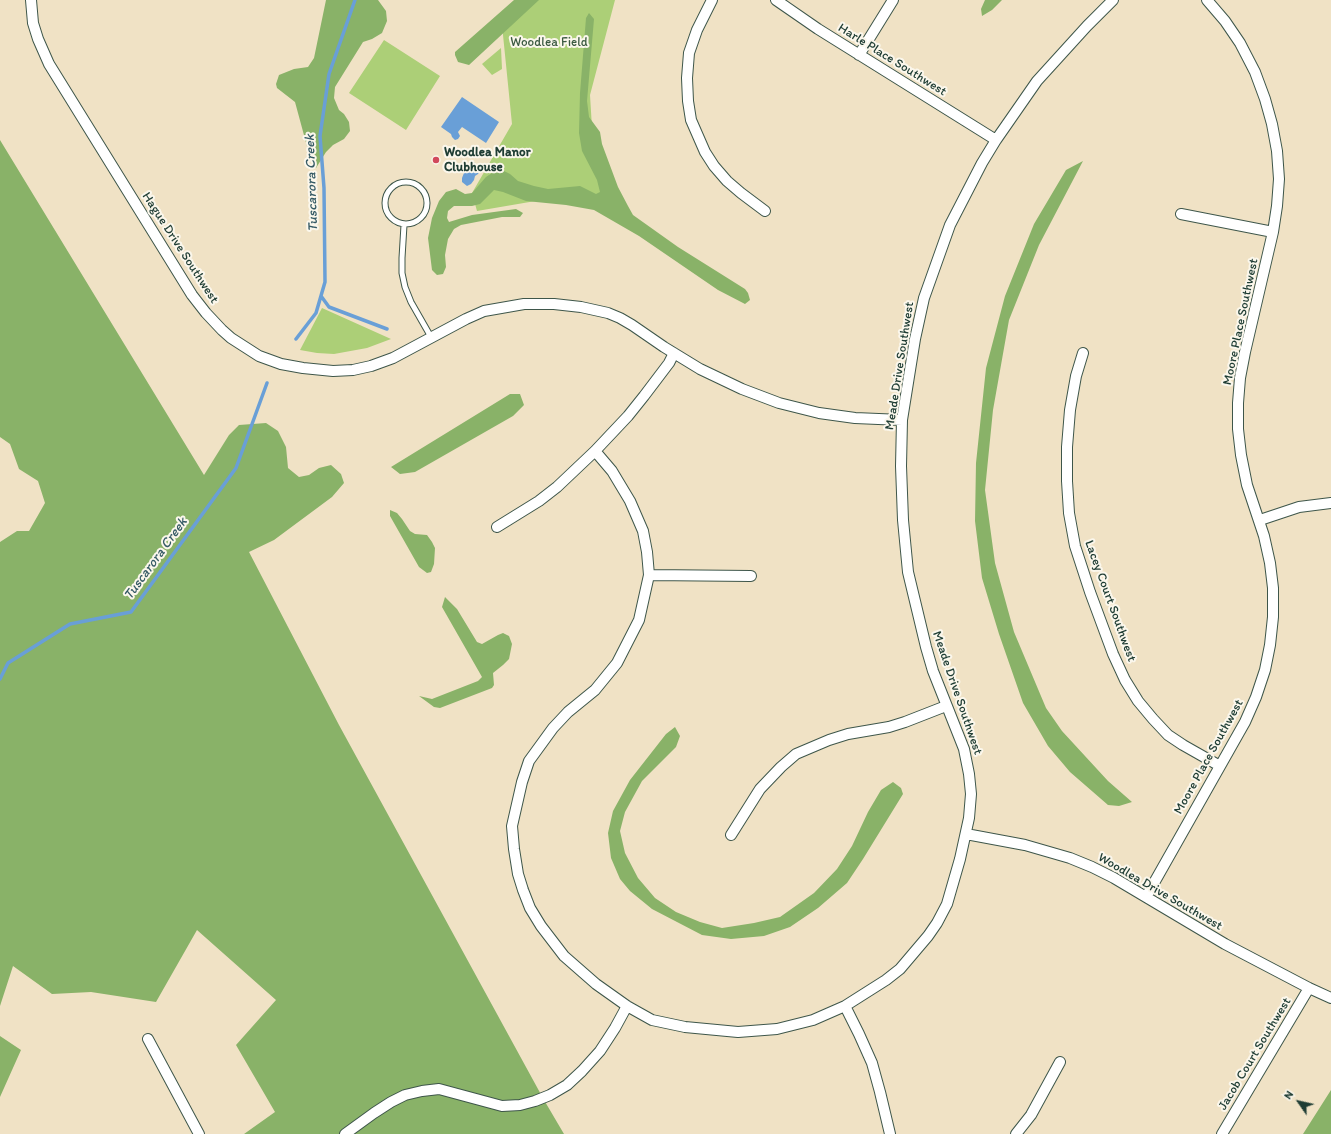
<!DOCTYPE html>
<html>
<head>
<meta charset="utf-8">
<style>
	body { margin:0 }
	#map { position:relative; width:1331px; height:1134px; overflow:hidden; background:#f0e2c5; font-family:Itim,sans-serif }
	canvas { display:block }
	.north { position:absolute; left:1279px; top:1082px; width:40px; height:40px; -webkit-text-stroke:3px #fbf7ec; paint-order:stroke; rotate:304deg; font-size:11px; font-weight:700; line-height:16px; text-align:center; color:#1f3d34 }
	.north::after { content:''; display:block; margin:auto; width:14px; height:18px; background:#1f3d34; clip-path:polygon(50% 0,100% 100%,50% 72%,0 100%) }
</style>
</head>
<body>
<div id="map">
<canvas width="1331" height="1134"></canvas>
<div class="north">N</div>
</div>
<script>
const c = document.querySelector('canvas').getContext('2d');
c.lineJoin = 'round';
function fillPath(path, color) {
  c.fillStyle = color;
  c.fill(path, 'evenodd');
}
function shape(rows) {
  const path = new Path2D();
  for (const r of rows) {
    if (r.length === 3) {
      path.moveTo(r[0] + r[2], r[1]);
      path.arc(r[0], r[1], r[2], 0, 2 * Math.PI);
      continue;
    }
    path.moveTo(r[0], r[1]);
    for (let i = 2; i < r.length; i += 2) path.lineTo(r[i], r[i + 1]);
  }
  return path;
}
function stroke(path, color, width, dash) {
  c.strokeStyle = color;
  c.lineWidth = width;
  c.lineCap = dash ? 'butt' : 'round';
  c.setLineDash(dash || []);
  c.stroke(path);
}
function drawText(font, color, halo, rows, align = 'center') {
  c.font = font + ' Itim,sans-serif';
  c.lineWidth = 4;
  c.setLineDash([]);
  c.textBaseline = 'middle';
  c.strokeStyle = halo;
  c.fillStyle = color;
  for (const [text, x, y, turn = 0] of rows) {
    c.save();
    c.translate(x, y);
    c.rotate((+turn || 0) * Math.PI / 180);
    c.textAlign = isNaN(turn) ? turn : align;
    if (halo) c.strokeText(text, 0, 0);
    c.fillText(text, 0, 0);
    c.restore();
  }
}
fillPath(shape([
	[528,0,615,0,590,95,593,144,627,214,553,198,477,211,472,193,512,124,502,25],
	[384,40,440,76,406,130,349,93],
	[501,48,502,69,492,75,482,64],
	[322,308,391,339,367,348,334,354,317,353,300,350]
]), '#accf77');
fillPath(shape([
	[326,0,378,0,386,11,387,21,382,33,372,39,363,42,335,87,334,98,339,110,344,114,349,122,350,131,344,139,333,145,326,152,316,168,313,166,311,161,295,102,277,88,276,84,279,75,294,69,308,67,314,58],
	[514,0,539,0,469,65,458,62,455,55,455,52],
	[985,0,1002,0,992,10,982,16,981,9],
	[589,13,594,19,587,101,589,117,600,132,602,144,618,187,628,206,633,215,678,247,745,289,748,293,750,300,745,304,718,290,639,236,594,210,566,205,526,201,503,192,494,190,480,204,472,206,454,206,448,211,447,218,449,222,472,215,516,209,523,213,520,217,502,217,461,225,454,229,448,239,445,255,446,267,443,274,437,275,432,270,428,238,432,218,439,201,446,192,456,189,465,194,472,193,486,177,495,171,502,170,510,174,518,181,534,186,548,189,580,186,596,194,600,192,597,180,582,151,579,133,580,93,586,18],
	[0,140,204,475,229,435,239,425,266,423,278,431,286,447,288,468,299,477,309,475,319,468,331,465,341,474,344,483,332,497,274,540,249,552,339,725,544,1100,564,1134,244,1134,275,1112,236,1045,276,1000,197,930,156,1002,91,992,52,994,13,966,0,1006,0,542,17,531,29,531,45,503,38,481,19,469,10,444,0,437],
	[1083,161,1039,245,1009,320,993,410,985,490,995,563,1014,632,1046,708,1062,731,1108,781,1132,802,1119,806,1108,805,1070,772,1048,746,1023,703,999,634,982,578,975,521,976,463,986,368,1005,296,1034,224,1066,170],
	[510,394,520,394,524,405,513,416,415,472,400,474,391,467],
	[390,510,397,513,402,519,410,531,415,534,427,535,432,542,435,548,434,564,431,572,427,573,419,567,390,516],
	[445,597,457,609,477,642,482,644,498,635,503,633,509,636,512,644,509,659,503,665,493,673,494,685,492,688,440,708,434,707,419,696,432,699,478,681,482,677,442,607],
	[675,727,680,736,676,747,642,781,625,812,620,831,625,853,638,878,655,898,676,912,700,922,722,928,754,923,780,917,814,893,837,869,852,846,868,812,881,790,893,782,901,788,903,794,863,859,847,883,818,908,790,927,764,936,731,939,702,935,652,909,630,891,620,879,611,858,608,833,613,811,630,780,666,734],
	[0,1036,21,1050,0,1097],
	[1331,1090,1331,1134,1303,1134]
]), '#89b268');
fillPath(shape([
	[462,97,499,122,486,143,462,127,458,132,460,136,458,139,455,140,452,137,451,134,441,127],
	[472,161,482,168,478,174,475,176,474,180,471,184,467,186,462,182,462,178,464,173,467,171,468,168]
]), '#699fd7');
stroke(shape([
	[321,296,329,307,387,329],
	[296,339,316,313,325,282,324,188,320,136,329,74,355,0],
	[0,679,8,663,70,624,131,612,236,468,267,383]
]), '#699fd7', 3.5);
const lane = shape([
	[406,203,21],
	[404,225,402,258,402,273,405,287,411,302,431,337]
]);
const street = shape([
	[31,0,33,23,38,39,49,64,192,295,206,313,222,330,231,338,259,356,281,364,303,368,333,371,353,370,371,366,393,358,466,319,484,311,524,304,554,304,581,307,608,313,620,318,632,325,664,347,700,369,742,389,779,403,819,413,855,418,902,420],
	[712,0,697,30,689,53,687,78,688,101,691,120,705,152,714,166,727,181,741,193,765,211],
	[776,0,818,29,996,140],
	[859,55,893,0],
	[1181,214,1273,232],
	[1083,353,1076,376,1070,410,1067,447,1067,481,1069,513,1075,546,1090,592,1113,654,1125,680,1138,701,1153,719,1168,735,1183,745,1220,766],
	[595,451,612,471,630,501,643,531,647,552,649,575,639,620,617,663,595,690,568,712,553,728,529,761,522,782,512,826,514,849,518,874,523,890,530,908,541,926,564,956,596,984,627,1006,652,1020,685,1027,738,1032,777,1029,813,1020,845,1006,886,980,900,969,928,936,937,923,947,904,960,859,969,818,971,794,969,774,964,749,933,671,926,647,908,572,903,520,901,466,902,420,915,339,924,298,950,225,982,163,996,140,1037,81,1087,26,1113,0],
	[1260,520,1299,507,1331,503],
	[497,527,539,501,557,487,595,451,628,416,644,396,669,363,674,353],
	[649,575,751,576],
	[966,834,1025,845,1070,858,1092,867,1114,878,1225,944,1309,988,1331,998],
	[731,835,760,789,781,767,796,754,829,740,848,734,889,727,905,722,946,706],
	[1146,897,1245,722,1256,697,1265,670,1270,645,1273,617,1273,588,1270,563,1264,536,1247,485,1241,455,1238,429,1238,403,1240,378,1245,352,1273,232,1277,206,1279,179,1277,151,1272,124,1265,99,1255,72,1240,43,1225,21,1207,0],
	[845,1006,859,1034,872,1063,880,1092,890,1134],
	[148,1039,199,1134],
	[345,1134,374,1113,391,1102,405,1095,422,1091,439,1089,502,1106,520,1105,535,1101,550,1095,567,1085,582,1071,600,1051,615,1028,627,1006],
	[1016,1134,1031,1115,1060,1062],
	[1222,1134,1309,988]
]);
stroke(lane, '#3e564a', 7);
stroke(street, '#3e564a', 12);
stroke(lane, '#fff', 5);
stroke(street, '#fff', 10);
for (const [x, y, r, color] of [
	[436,160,4,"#d1495b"]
]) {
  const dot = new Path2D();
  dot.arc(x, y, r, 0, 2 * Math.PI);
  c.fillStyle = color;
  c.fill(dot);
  stroke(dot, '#fbf7ec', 1.5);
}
drawText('13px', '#3b5a41', '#fbf7ec', [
	["Woodlea Field",549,43]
]);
drawText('13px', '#1f3d34', '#fbf7ec', [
	["Harle Place Southwest",892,60,32],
	["Hague Drive Southwest",180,248,57],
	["Moore Place Southwest",1241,322,-78],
	["Meade Drive Southwest",900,366,-81],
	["Lacey Court Southwest",1110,601,70],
	["Meade Drive Southwest",957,693,71],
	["Moore Place Southwest",1209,757,-61],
	["Woodlea Drive Southwest",1160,892,30],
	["Jacob Court Southwest",1255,1054,-59]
]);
drawText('bold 13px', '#1f3d34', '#fbf7ec', [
	["Woodlea Manor",444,153],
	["Clubhouse",444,168]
], 'left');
drawText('italic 14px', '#355a65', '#fbf7ec', [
	["Tuscarora Creek",312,183,-92],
	["Tuscarora Creek",156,559,-54]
]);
</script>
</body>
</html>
